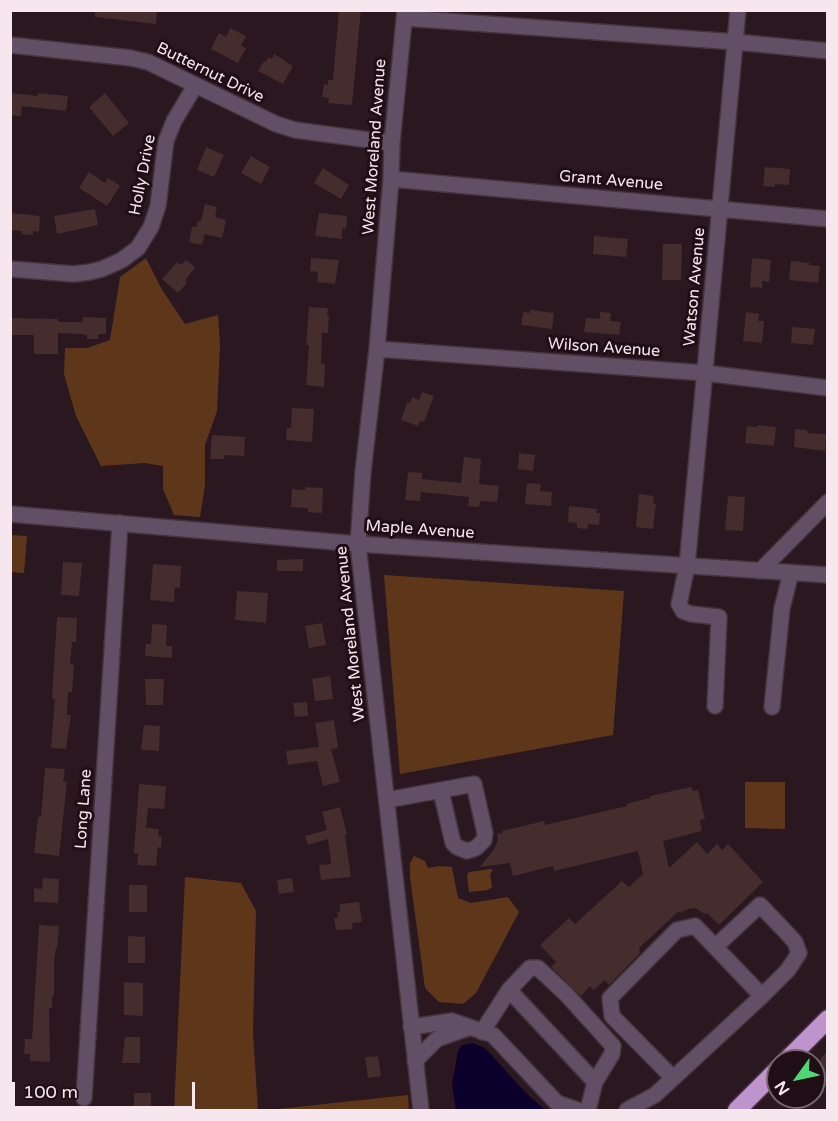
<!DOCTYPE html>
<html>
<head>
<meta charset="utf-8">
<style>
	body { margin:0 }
	#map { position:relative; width:838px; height:1121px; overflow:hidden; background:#2a1720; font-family:"Varela Round",sans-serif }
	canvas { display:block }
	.frame { position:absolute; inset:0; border:12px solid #f5e7ed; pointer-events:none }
	.north { position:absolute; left:766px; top:1049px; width:60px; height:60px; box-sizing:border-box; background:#200e17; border:2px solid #75656d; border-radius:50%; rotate:237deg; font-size:16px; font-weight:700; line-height:24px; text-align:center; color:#f5e7ed }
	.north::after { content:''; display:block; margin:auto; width:21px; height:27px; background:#50d674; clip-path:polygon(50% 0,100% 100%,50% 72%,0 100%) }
	.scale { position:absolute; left:12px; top:1082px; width:183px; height:27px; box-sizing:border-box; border:3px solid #f5e7ed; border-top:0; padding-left:8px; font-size:18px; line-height:21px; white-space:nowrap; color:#f5e7ed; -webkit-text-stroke:4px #200e17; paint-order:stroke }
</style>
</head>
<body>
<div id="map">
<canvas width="838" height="1121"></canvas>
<div class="frame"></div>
<div class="north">N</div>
<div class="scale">100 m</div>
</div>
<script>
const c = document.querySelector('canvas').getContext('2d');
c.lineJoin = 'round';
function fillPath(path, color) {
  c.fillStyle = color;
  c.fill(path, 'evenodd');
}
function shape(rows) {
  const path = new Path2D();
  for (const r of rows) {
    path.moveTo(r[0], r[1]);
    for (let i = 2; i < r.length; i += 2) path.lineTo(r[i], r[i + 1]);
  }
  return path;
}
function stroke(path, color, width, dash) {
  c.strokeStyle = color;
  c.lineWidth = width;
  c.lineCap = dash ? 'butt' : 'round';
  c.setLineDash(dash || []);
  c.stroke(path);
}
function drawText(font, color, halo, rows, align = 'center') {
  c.font = font + ' "Varela Round",sans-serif';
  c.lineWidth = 6;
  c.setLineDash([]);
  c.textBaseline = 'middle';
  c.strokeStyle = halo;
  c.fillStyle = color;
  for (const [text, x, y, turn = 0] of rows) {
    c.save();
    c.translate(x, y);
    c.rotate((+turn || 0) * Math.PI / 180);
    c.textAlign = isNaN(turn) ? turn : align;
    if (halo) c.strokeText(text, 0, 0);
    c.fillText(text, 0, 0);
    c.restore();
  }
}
fillPath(shape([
	[146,258,161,288,185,324,218,315,220,345,217,411,205,445,205,485,200,517,174,515,163,489,163,466,145,463,101,466,76,416,64,374,65,348,87,348,110,340,120,277],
	[10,535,27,536,24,573,11,572],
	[384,575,624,591,613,735,400,774],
	[745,782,785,782,785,829,745,828],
	[414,856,425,861,428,868,439,866,452,867,458,898,471,903,508,897,519,912,476,993,463,1004,439,1002,425,988,410,877,410,863],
	[491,869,493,870,490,874,492,887,488,890,469,892,467,875,469,872],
	[185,877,241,883,256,911,253,1033,258,1110,174,1110],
	[408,1095,409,1110,269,1110]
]), '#5e371b');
fillPath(shape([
	[472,1043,485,1048,525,1092,545,1110,456,1110,452,1085,458,1051,462,1045]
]), '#0a002b');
fillPath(shape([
	[95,10,157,10,156,24,95,17],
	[339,10,361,10,352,105,328,103,329,98,322,97,324,84,328,85,328,80,333,80],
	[230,28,246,36,241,46,246,48,238,63,211,49,219,33,226,37],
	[274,54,293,66,283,84,258,71,264,61,266,62,268,57,272,59],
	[10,93,38,96,38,93,68,96,66,111,22,106,21,116,10,115],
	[105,93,129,123,113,136,89,107],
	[206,147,224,155,214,177,197,170],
	[251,156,270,167,261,184,241,173],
	[765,167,790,169,789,185,775,184,775,187,763,186],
	[323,168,349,185,341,199,314,183],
	[89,172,105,183,108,178,120,186,107,206,79,188],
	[205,204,217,207,215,217,226,220,222,238,205,234,202,245,189,242,192,227,196,227,198,221,201,221],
	[95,209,98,225,57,234,54,216],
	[10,213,40,216,39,232,33,231,33,235,22,234,22,231,10,230],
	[319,213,347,216,346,229,342,228,342,239,315,236],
	[594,236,628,239,626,257,593,254],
	[663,244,682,244,681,280,662,280],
	[311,258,339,260,335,284,317,282,318,272,310,271],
	[752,258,771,260,769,282,762,281,762,288,750,287],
	[186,260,195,267,185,281,187,283,178,293,162,279,177,262,181,265],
	[791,261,810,263,809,265,820,266,818,283,789,280],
	[309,307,328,308,327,315,329,315,328,333,322,333,321,364,325,364,324,387,306,385,309,345,306,345],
	[530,310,554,313,552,329,521,325,523,312,530,313],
	[600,312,611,313,610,321,621,322,619,335,584,332,586,318,600,319],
	[746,312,759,314,758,321,764,321,762,343,743,341],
	[83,317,106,318,106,334,98,334,98,339,87,339,87,335,81,334,58,333,58,354,34,354,34,335,10,335,10,318,58,319,58,322,83,322],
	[792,327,815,329,813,345,791,343],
	[422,392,434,396,424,422,420,421,418,426,401,420,407,403,410,403,412,397,419,400],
	[292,408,314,409,312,442,286,440,287,428,291,428],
	[758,425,776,427,774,446,745,443,747,426,757,427],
	[795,429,807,430,807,433,826,434,825,451,794,447],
	[212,435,245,437,244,456,224,455,224,459,210,459],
	[519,453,535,455,533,471,518,469],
	[464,457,481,459,479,484,499,486,497,502,480,501,479,507,468,506,469,497,421,492,420,501,405,500,408,472,422,473,422,479,461,483],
	[527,483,541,484,540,491,552,492,551,506,525,504],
	[306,487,323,488,322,513,308,512,308,508,291,507,292,489,305,490],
	[639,494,654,496,653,503,656,504,653,529,636,527],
	[728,496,745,497,743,531,725,530],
	[569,506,597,509,596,513,600,513,599,525,588,524,587,529,577,528,577,523,568,522],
	[303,559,303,571,277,571,277,560],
	[63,562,82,563,79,596,61,595],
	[153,564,181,566,180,588,175,587,174,602,150,600],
	[237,591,268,593,266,623,235,620],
	[57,617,77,618,76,642,72,642,70,664,74,665,72,692,68,692,67,715,71,715,66,749,51,748,55,699,52,699],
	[322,623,326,645,309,648,305,626],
	[152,624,167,625,166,646,172,646,172,658,145,656,146,644,151,644],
	[330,676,333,699,315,701,312,679],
	[145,679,164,679,163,705,146,705],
	[307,702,308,716,295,717,293,703],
	[334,720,338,748,331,749,340,782,323,786,317,761,288,765,286,751,319,747,315,723],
	[144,725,160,726,159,751,141,750],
	[45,768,65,769,63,782,67,782,59,856,34,853,38,817,41,817],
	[139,784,166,786,164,809,148,808,146,828,159,829,158,836,162,837,161,848,158,847,156,866,137,865,138,854,134,853],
	[691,787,693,791,698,790,705,819,700,820,702,831,663,841,669,868,697,842,707,854,717,844,722,850,728,844,763,882,719,925,707,913,705,914,695,908,688,909,680,913,679,911,639,948,640,953,609,985,605,980,594,990,590,986,581,996,551,967,556,962,540,945,569,918,575,924,622,881,629,887,643,874,638,851,554,871,553,866,513,876,510,863,480,867,494,849,498,840,497,834,503,833,502,831,544,821,545,825,627,806,626,804,650,798,650,796],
	[340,807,347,834,345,835,351,877,321,880,319,865,331,864,328,839,308,845,305,836,327,830,322,812],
	[43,878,59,879,58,903,34,902,34,888,42,889],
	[292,878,294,892,279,894,277,880],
	[129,885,147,885,147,912,129,912],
	[359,902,362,922,352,923,353,929,336,930,334,918,338,918,337,912,340,911,340,904],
	[39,925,59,926,57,948,56,948,54,960,54,996,52,996,52,1008,49,1008,50,1062,30,1061,30,1054,24,1054,25,1039,32,1039],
	[128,936,145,937,145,963,128,963],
	[124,982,143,983,143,1016,124,1015],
	[125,1037,140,1037,140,1063,122,1063],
	[828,1051,828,1089,814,1076,814,1071,818,1067,815,1064],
	[378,1056,381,1076,368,1078,365,1057],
	[134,1093,151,1093,151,1110,134,1110]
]), '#442d2c');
const minor = shape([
	[405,10,392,143,391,179,377,349,363,472,358,544,421,1110],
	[404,18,736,42,828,51],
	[10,45,131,58,148,62,276,124,295,130,392,143],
	[391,179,828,219],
	[10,269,74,274,90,272,102,269,122,260,138,248,151,227,158,206,166,141,174,121,195,86],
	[377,349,705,373,828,388],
	[10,514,358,544,828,575],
	[760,571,828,502],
	[715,706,719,617,691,614,683,611,679,604,687,566,738,10],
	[772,707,782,608,791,573],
	[387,800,474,784,485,833,484,840,476,848,467,851,457,847,453,843,441,791],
	[715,947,760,905,784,930,795,942,799,953,788,970,762,996],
	[509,990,530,968,538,968,566,994,613,1046,612,1054,595,1082],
	[411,1027,452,1021,493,1035,557,1103,578,1110],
	[482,1032,509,990,595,1082,588,1110],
	[415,1061,437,1039,468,1028],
	[84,1098,120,523],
	[627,1110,655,1095,762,996,695,926,677,930,610,998,612,1016,673,1078]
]);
const highway = shape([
	[786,1061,828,1019],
	[737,1110,778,1069]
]);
stroke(minor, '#46343d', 18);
stroke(highway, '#46343d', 21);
stroke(minor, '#614f66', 15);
stroke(highway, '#bf93cc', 18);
drawText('16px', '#f5e7ed', '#200e17', [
	["Butternut Drive",210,73,26],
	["West Moreland Avenue",375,147,-86],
	["Holly Drive",143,175,-79],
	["Grant Avenue",611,181,5],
	["Watson Avenue",695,287,-85],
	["Wilson Avenue",604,348,4],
	["Maple Avenue",420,530,4],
	["West Moreland Avenue",351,634,-96],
	["Long Lane",84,809,-86]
]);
</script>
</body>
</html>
